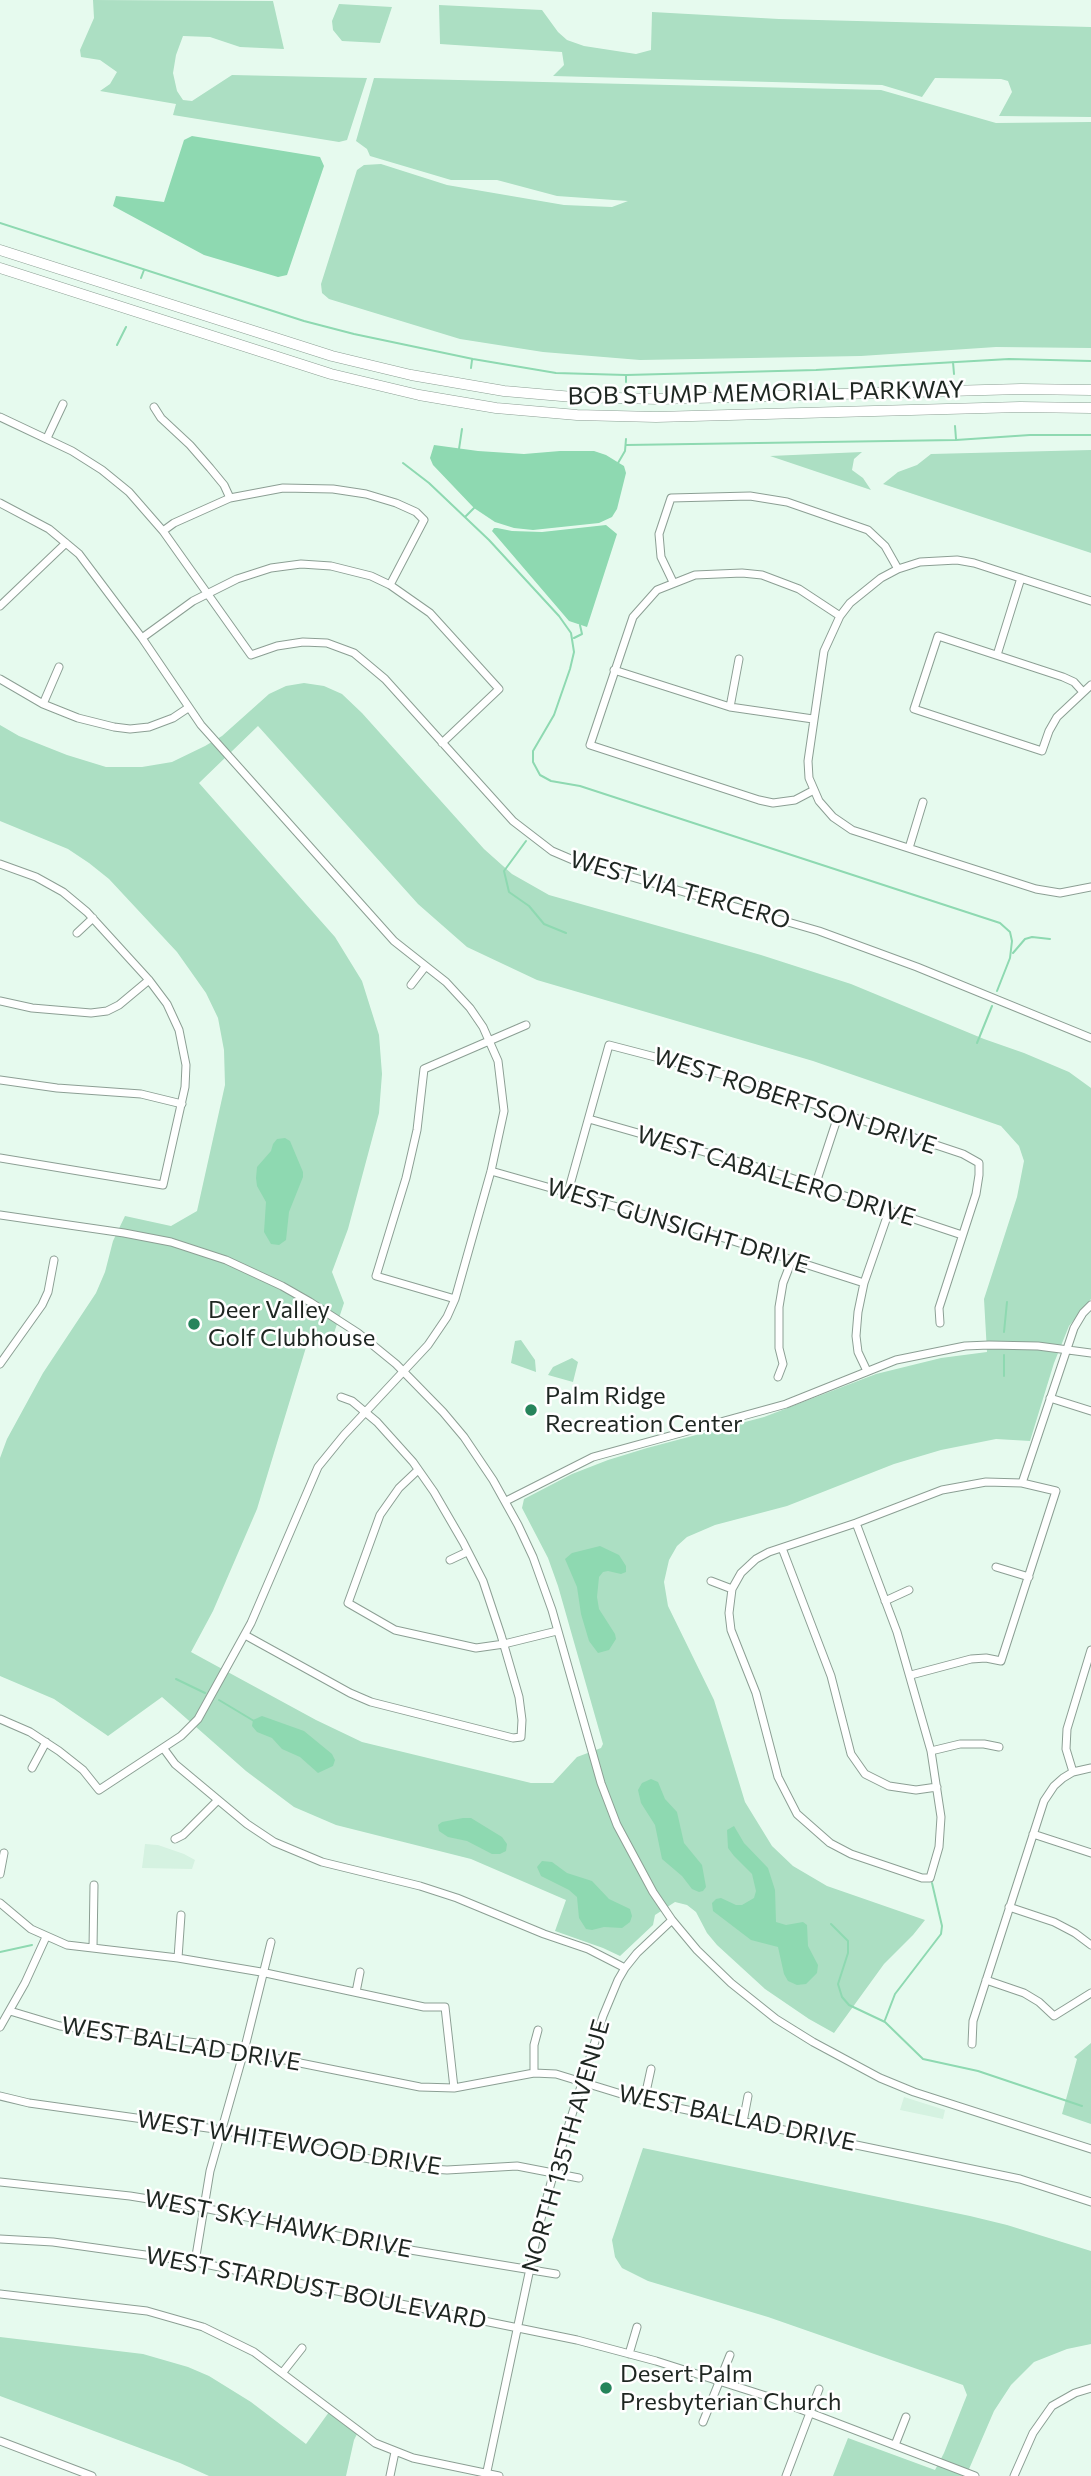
<!DOCTYPE html>
<html>
<head>
<meta charset="utf-8">
<style>
	body { margin:0 }
	canvas { display:block; background:#e6faee }
</style>
</head>
<body>
<canvas width="1091" height="2476"></canvas>
<script>
const c = document.querySelector('canvas').getContext('2d');
c.lineJoin = 'round';
function fillPath(path, color) {
  c.fillStyle = color;
  c.fill(path, 'evenodd');
}
function shape(rows) {
  const path = new Path2D();
  for (const r of rows) {
    path.moveTo(r[0], r[1]);
    for (let i = 2; i < r.length; i += 2) path.lineTo(r[i], r[i + 1]);
  }
  return path;
}
function stroke(path, color, width, dash) {
  c.strokeStyle = color;
  c.lineWidth = width;
  c.lineCap = dash ? 'butt' : 'round';
  c.setLineDash(dash || []);
  c.stroke(path);
}
function drawText(font, color, halo, rows, align = 'center') {
  c.font = font + ' Commissioner,sans-serif';
  c.lineWidth = 5;
  c.setLineDash([]);
  c.textBaseline = 'middle';
  c.strokeStyle = halo;
  c.fillStyle = color;
  for (const [text, x, y, turn = 0] of rows) {
    c.save();
    c.translate(x, y);
    c.rotate((+turn || 0) * Math.PI / 180);
    c.textAlign = isNaN(turn) ? turn : align;
    if (halo) c.strokeText(text, 0, 0);
    c.fillText(text, 0, 0);
    c.restore();
  }
}
fillPath(shape([
	[145,1844,158,1845,184,1854,195,1860,192,1869,142,1868],
	[904,2097,945,2110,943,2119,900,2110]
]), '#d5f2e1');
fillPath(shape([
	[93,0,273,1,284,49,240,47,210,37,183,36,176,55,173,73,177,91,183,100,192,101,232,75,367,78,347,140,339,142,173,115,176,104,100,91,110,84,117,72,100,60,81,57,80,50,94,18],
	[339,4,392,7,380,43,342,41,333,30,332,21],
	[439,5,542,10,558,32,567,40,584,46,636,54,651,50,652,12,779,19,1091,27,1091,117,999,116,1012,92,1008,81,1001,79,935,78,922,97,882,85,553,76,564,65,562,52,440,44],
	[374,78,881,90,996,123,1091,122,1091,348,996,347,861,356,640,360,543,352,460,339,329,299,322,293,321,284,357,170,364,165,381,164,447,185,564,205,612,207,628,201,557,196,497,180,451,180,370,156,367,149,356,141],
	[1091,450,1091,553,883,484,898,472,917,465,931,454],
	[862,452,854,459,852,470,863,478,871,490,770,456],
	[304,683,324,686,342,694,362,713,484,849,512,874,549,895,761,955,851,984,984,1039,1024,1053,1069,1072,1091,1088,1091,1299,1069,1326,1054,1363,1030,1441,996,1439,941,1450,894,1464,787,1506,715,1525,687,1537,677,1546,669,1560,664,1582,668,1606,714,1700,745,1802,772,1846,793,1866,827,1886,925,1920,913,1935,884,1964,834,2033,809,2019,765,1989,717,1945,707,1933,696,1912,687,1905,675,1902,655,1915,653,1925,620,1956,603,1948,555,1931,566,1900,471,1859,336,1825,294,1807,246,1771,162,1697,108,1736,54,1699,0,1676,0,1458,7,1439,43,1373,96,1293,105,1272,113,1241,125,1216,171,1226,197,1211,225,1085,224,1050,218,1018,206,993,177,952,109,879,89,863,68,849,0,821,0,725,19,736,67,755,106,767,142,767,172,762,205,746,222,736,269,694,286,686],
	[258,726,418,904,467,947,537,980,813,1061,1001,1126,1019,1146,1024,1161,1017,1197,984,1299,987,1352,941,1358,876,1374,764,1417,647,1448,608,1460,572,1474,524,1499,522,1508,548,1558,558,1586,603,1744,601,1748,577,1757,553,1783,531,1783,362,1742,316,1720,191,1652,213,1611,257,1509,307,1344,333,1336,344,1303,332,1272,348,1229,379,1113,382,1074,379,1035,362,981,335,937,199,783],
	[521,1340,535,1360,536,1372,511,1363,515,1341],
	[572,1358,578,1362,573,1382,548,1375,553,1367],
	[1091,2043,1091,2124,1062,2114,1077,2059,1074,2057],
	[643,2148,970,2216,1007,2225,1091,2251,1091,2344,1067,2349,1034,2362,1011,2385,994,2411,966,2476,833,2476,848,2438,935,2470,944,2453,967,2395,963,2385,768,2317,648,2281,622,2268,615,2257,612,2240],
	[0,2337,143,2354,188,2367,209,2376,251,2402,306,2444,329,2412,357,2434,354,2440,346,2476,209,2476,180,2463,0,2396]
]), '#acdfc3');
fillPath(shape([
	[192,136,320,157,324,166,287,275,278,277,204,255,113,206,116,196,164,202,184,140],
	[434,445,478,451,524,454,560,451,594,451,606,455,619,463,624,466,626,473,617,509,612,517,599,523,533,530,514,528,495,522,474,508,433,465,430,458],
	[606,525,617,534,587,627,569,621,492,531,494,528,497,528,512,531,542,532],
	[285,1138,290,1141,303,1172,303,1177,289,1212,286,1240,279,1245,271,1244,264,1232,266,1202,257,1186,256,1178,257,1167,271,1151,273,1144,277,1139],
	[600,1546,619,1555,626,1566,626,1572,621,1574,608,1571,603,1572,599,1577,597,1597,599,1609,615,1634,616,1639,609,1650,598,1653,589,1641,581,1614,577,1587,565,1559,572,1553],
	[262,1716,304,1731,332,1754,335,1760,333,1766,318,1773,300,1757,282,1749,272,1738,257,1732,252,1726,253,1720],
	[651,1779,658,1782,665,1799,677,1812,684,1843,702,1865,706,1887,703,1891,699,1892,692,1889,682,1876,662,1859,655,1825,641,1803,638,1790,642,1783],
	[463,1818,471,1818,502,1837,507,1844,506,1851,500,1854,492,1854,467,1841,448,1837,439,1831,438,1825,442,1822],
	[734,1826,744,1843,768,1868,775,1890,776,1922,786,1925,803,1922,807,1925,808,1946,818,1965,817,1973,806,1984,797,1985,788,1981,784,1974,778,1947,751,1940,713,1911,712,1903,716,1899,721,1898,736,1905,742,1905,754,1898,756,1891,752,1874,734,1856,728,1848,727,1830],
	[542,1861,552,1862,567,1873,592,1881,609,1899,630,1909,632,1916,630,1922,622,1928,604,1927,592,1930,586,1929,579,1918,577,1897,569,1890,541,1876,537,1867]
]), '#8ed9b1');
stroke(shape([
	[0,223,304,321,354,334,473,359,556,373,626,375,816,370,1009,359,1091,361],
	[141,278,144,270],
	[117,345,126,327],
	[953,362,954,374],
	[471,368,472,360],
	[626,382,626,376],
	[955,426,956,439],
	[626,445,956,440,1030,435,1091,435],
	[459,449,462,429],
	[403,463,429,483,489,540,559,616,571,633,574,652,570,669,554,715,533,751,533,762,540,775,551,781,580,786,1000,923,1010,932,1012,941,1010,958,997,991],
	[618,463,625,451,626,439],
	[466,516,474,508],
	[574,638,582,634,580,625],
	[526,841,504,871,509,892,529,906,544,924,566,933],
	[1013,953,1025,939,1032,937,1050,939],
	[977,1043,992,1006],
	[1004,1332,1007,1302],
	[1004,1376,1004,1355],
	[176,1679,205,1693],
	[219,1700,254,1721],
	[831,1924,848,1941,848,1953,838,1984,842,1997,849,2005,885,2022,923,2059,978,2071,1082,2106],
	[0,1952,32,1945],
	[885,2020,895,1994,941,1934,942,1926,932,1883]
]), '#8ed9b1', 2);
const minor = shape([
	[154,407,161,418,190,445,210,468,224,485,230,498],
	[0,417,72,451,102,470,129,492,163,531,251,655,277,646,303,642,327,643,354,653,385,679,513,821,552,851,573,860,819,931,917,967,1091,1038],
	[47,438,63,404],
	[0,503,49,529,79,554,142,638,201,725,394,941,446,982,470,1008,483,1027,498,1061,504,1111,491,1171,455,1299,447,1317,428,1345,344,1435,318,1467,251,1623,198,1719,181,1736,99,1790,83,1770,59,1751,30,1732,0,1719],
	[163,531,174,523,230,498,283,488,333,489,366,494,396,503,416,512,424,520,390,585],
	[673,582,661,557,659,534,671,498,750,496,787,502,868,530,885,546,898,569],
	[1091,601,974,563,957,560,920,562,898,569,881,578,850,603,840,616,824,651,808,761,809,778,819,801,833,817,852,830,1036,889,1060,893,1091,887],
	[0,606,66,543],
	[142,638,193,601,237,579,271,568,301,564,331,566,371,576,390,585,430,613,499,689,442,743],
	[997,655,1021,578],
	[614,670,730,707,813,719],
	[0,679,43,704,78,718,114,727,130,729,149,727,173,718,188,708],
	[1083,692,1074,682,1063,677,938,636,914,709,1042,751,1049,731,1057,717,1091,685],
	[43,704,59,667],
	[730,707,739,659],
	[814,790,795,800,773,803,759,800,590,745,633,617,657,590,695,575,742,573,762,575,799,589,840,616],
	[909,848,923,802],
	[0,864,36,877,63,892,87,912,149,980,167,1004,179,1030,186,1065,185,1087,163,1185,0,1158],
	[77,933,93,918],
	[411,985,425,967],
	[0,1001,32,1008,91,1013,107,1011,119,1005,149,980],
	[0,1080,57,1088,141,1094,182,1104],
	[589,1119,764,1169,962,1235],
	[491,1171,702,1231,864,1283],
	[815,1186,839,1113],
	[568,1192,609,1045,732,1077,963,1154,979,1163,979,1175,976,1194,939,1308,940,1323],
	[0,1215,124,1233,171,1242,226,1260,282,1286,310,1302,358,1333,396,1364,443,1412,464,1437,493,1480,518,1525,533,1557,552,1610,601,1783,617,1825,653,1892,672,1920,697,1950,731,1983,776,2019,813,2042,880,2078,914,2092,1091,2149],
	[455,1299,376,1276,406,1178,417,1130,424,1069,526,1025],
	[0,1364,42,1305,48,1292,54,1260],
	[867,1371,858,1352,856,1336,858,1312,864,1283,889,1211],
	[778,1377,783,1364,779,1348,779,1307,783,1283,792,1260],
	[1050,1398,1091,1411],
	[418,1470,399,1488,380,1515,348,1603,395,1630,476,1648,504,1644,557,1631],
	[1022,1483,1074,1328,1083,1313,1091,1305],
	[506,1501,593,1457,786,1404,896,1360,965,1346,989,1345,1038,1346,1091,1353],
	[856,1523,897,1632,931,1751,941,1817,939,1847,930,1878,922,1878,851,1854,830,1843,797,1814,778,1777,756,1693,731,1630,729,1613,732,1589,741,1573,756,1559,769,1552,856,1523,942,1490,986,1482,1022,1483,1056,1491,1001,1661,986,1658,971,1659,911,1675],
	[782,1548,831,1676,851,1754,865,1774,889,1786,916,1790,937,1787],
	[450,1560,467,1552],
	[996,1567,1029,1577],
	[711,1581,732,1589],
	[885,1601,909,1590],
	[245,1635,350,1693,371,1702,513,1738,521,1737,522,1720,519,1697,501,1635,483,1581,463,1542,434,1492,413,1462,377,1422,352,1401,341,1397],
	[164,1749,175,1764,247,1824,274,1842,322,1862,420,1886,457,1898,544,1934,588,1949,625,1968],
	[931,1751,960,1744,984,1744,999,1747],
	[32,1768,46,1742],
	[1073,1772,1066,1749,1067,1729,1091,1650],
	[1033,1834,1091,1853],
	[175,1839,183,1835,218,1800],
	[0,1874,4,1853],
	[0,1903,31,1929,67,1945,178,1958,261,1972,424,2007,445,2007,454,2088],
	[1009,1907,1054,1922,1075,1933,1091,1945],
	[93,1948,94,1885],
	[178,1958,181,1915],
	[986,1980,1024,1993,1039,2002,1054,2016,1091,1993],
	[356,1992,360,1972],
	[10,2011,60,2026,205,2044,420,2087,454,2088,534,2073,556,2074,644,2101,1020,2179,1091,2202],
	[0,2027,25,1983,46,1937],
	[972,2044,973,2021,1044,1801,1054,1786,1063,1778,1073,1772,1091,1768],
	[534,2073,534,2045,538,2030],
	[0,2096,29,2103,222,2130,416,2168,447,2170,517,2166,579,2178],
	[644,2101,651,2069],
	[743,2122,748,2096],
	[0,2182,130,2196,204,2208,380,2245,556,2274],
	[0,2239,53,2242,195,2262,577,2340,656,2361,766,2396,975,2476],
	[195,2262,210,2171,244,2051,271,1942],
	[0,2294,147,2311,203,2327,254,2352,375,2443,413,2458,499,2476],
	[629,2354,637,2327],
	[283,2372,302,2348],
	[703,2422,730,2355],
	[0,2441,92,2476],
	[895,2445,906,2417],
	[390,2476,395,2452],
	[486,2476,539,2226,554,2172,603,2016,618,1980,625,1968,637,1953,672,1920],
	[786,2476,819,2389],
	[1014,2476,1033,2433,1052,2406,1075,2393,1091,2388]
]);
const highway = shape([
	[0,250,332,356,411,375,504,391,573,397,659,399,1021,389,1091,390],
	[0,268,331,374,419,395,496,408,577,415,656,417,1020,407,1091,408]
]);
stroke(minor, '#8c9f94', 9);
stroke(highway, '#8c9f94', 11);
stroke(minor, '#fff', 7);
stroke(highway, '#fff', 10);
for (const [x, y, r, color] of [
	[194,1324,7,"#26845b"],
	[531,1410,7,"#26845b"],
	[606,2388,7,"#26845b"]
]) {
  const dot = new Path2D();
  dot.arc(x, y, r, 0, 2 * Math.PI);
  c.fillStyle = color;
  c.fill(dot);
  stroke(dot, '#fff', 2.5);
}
drawText('24px', '#1e2621', '#fff', [
	["BOB STUMP MEMORIAL PARKWAY",766,393,-1],
	["WEST VIA TERCERO",680,890,16],
	["WEST ROBERTSON DRIVE",795,1101,18],
	["WEST CABALLERO DRIVE",776,1176,17],
	["WEST GUNSIGHT DRIVE",678,1226,17],
	["WEST BALLAD DRIVE",181,2044,9],
	["WEST BALLAD DRIVE",737,2118,12],
	["WEST WHITEWOOD DRIVE",289,2143,9],
	["NORTH 135TH AVENUE",566,2146,-74],
	["WEST SKY HAWK DRIVE",278,2224,11],
	["WEST STARDUST BOULEVARD",316,2288,11]
]);
drawText('24px', '#1e2621', '#fff', [
	["Deer Valley",208,1310],
	["Golf Clubhouse",208,1338],
	["Palm Ridge",545,1396],
	["Recreation Center",545,1424],
	["Desert Palm",620,2374],
	["Presbyterian Church",620,2402]
], 'left');
</script>
</body>
</html>
